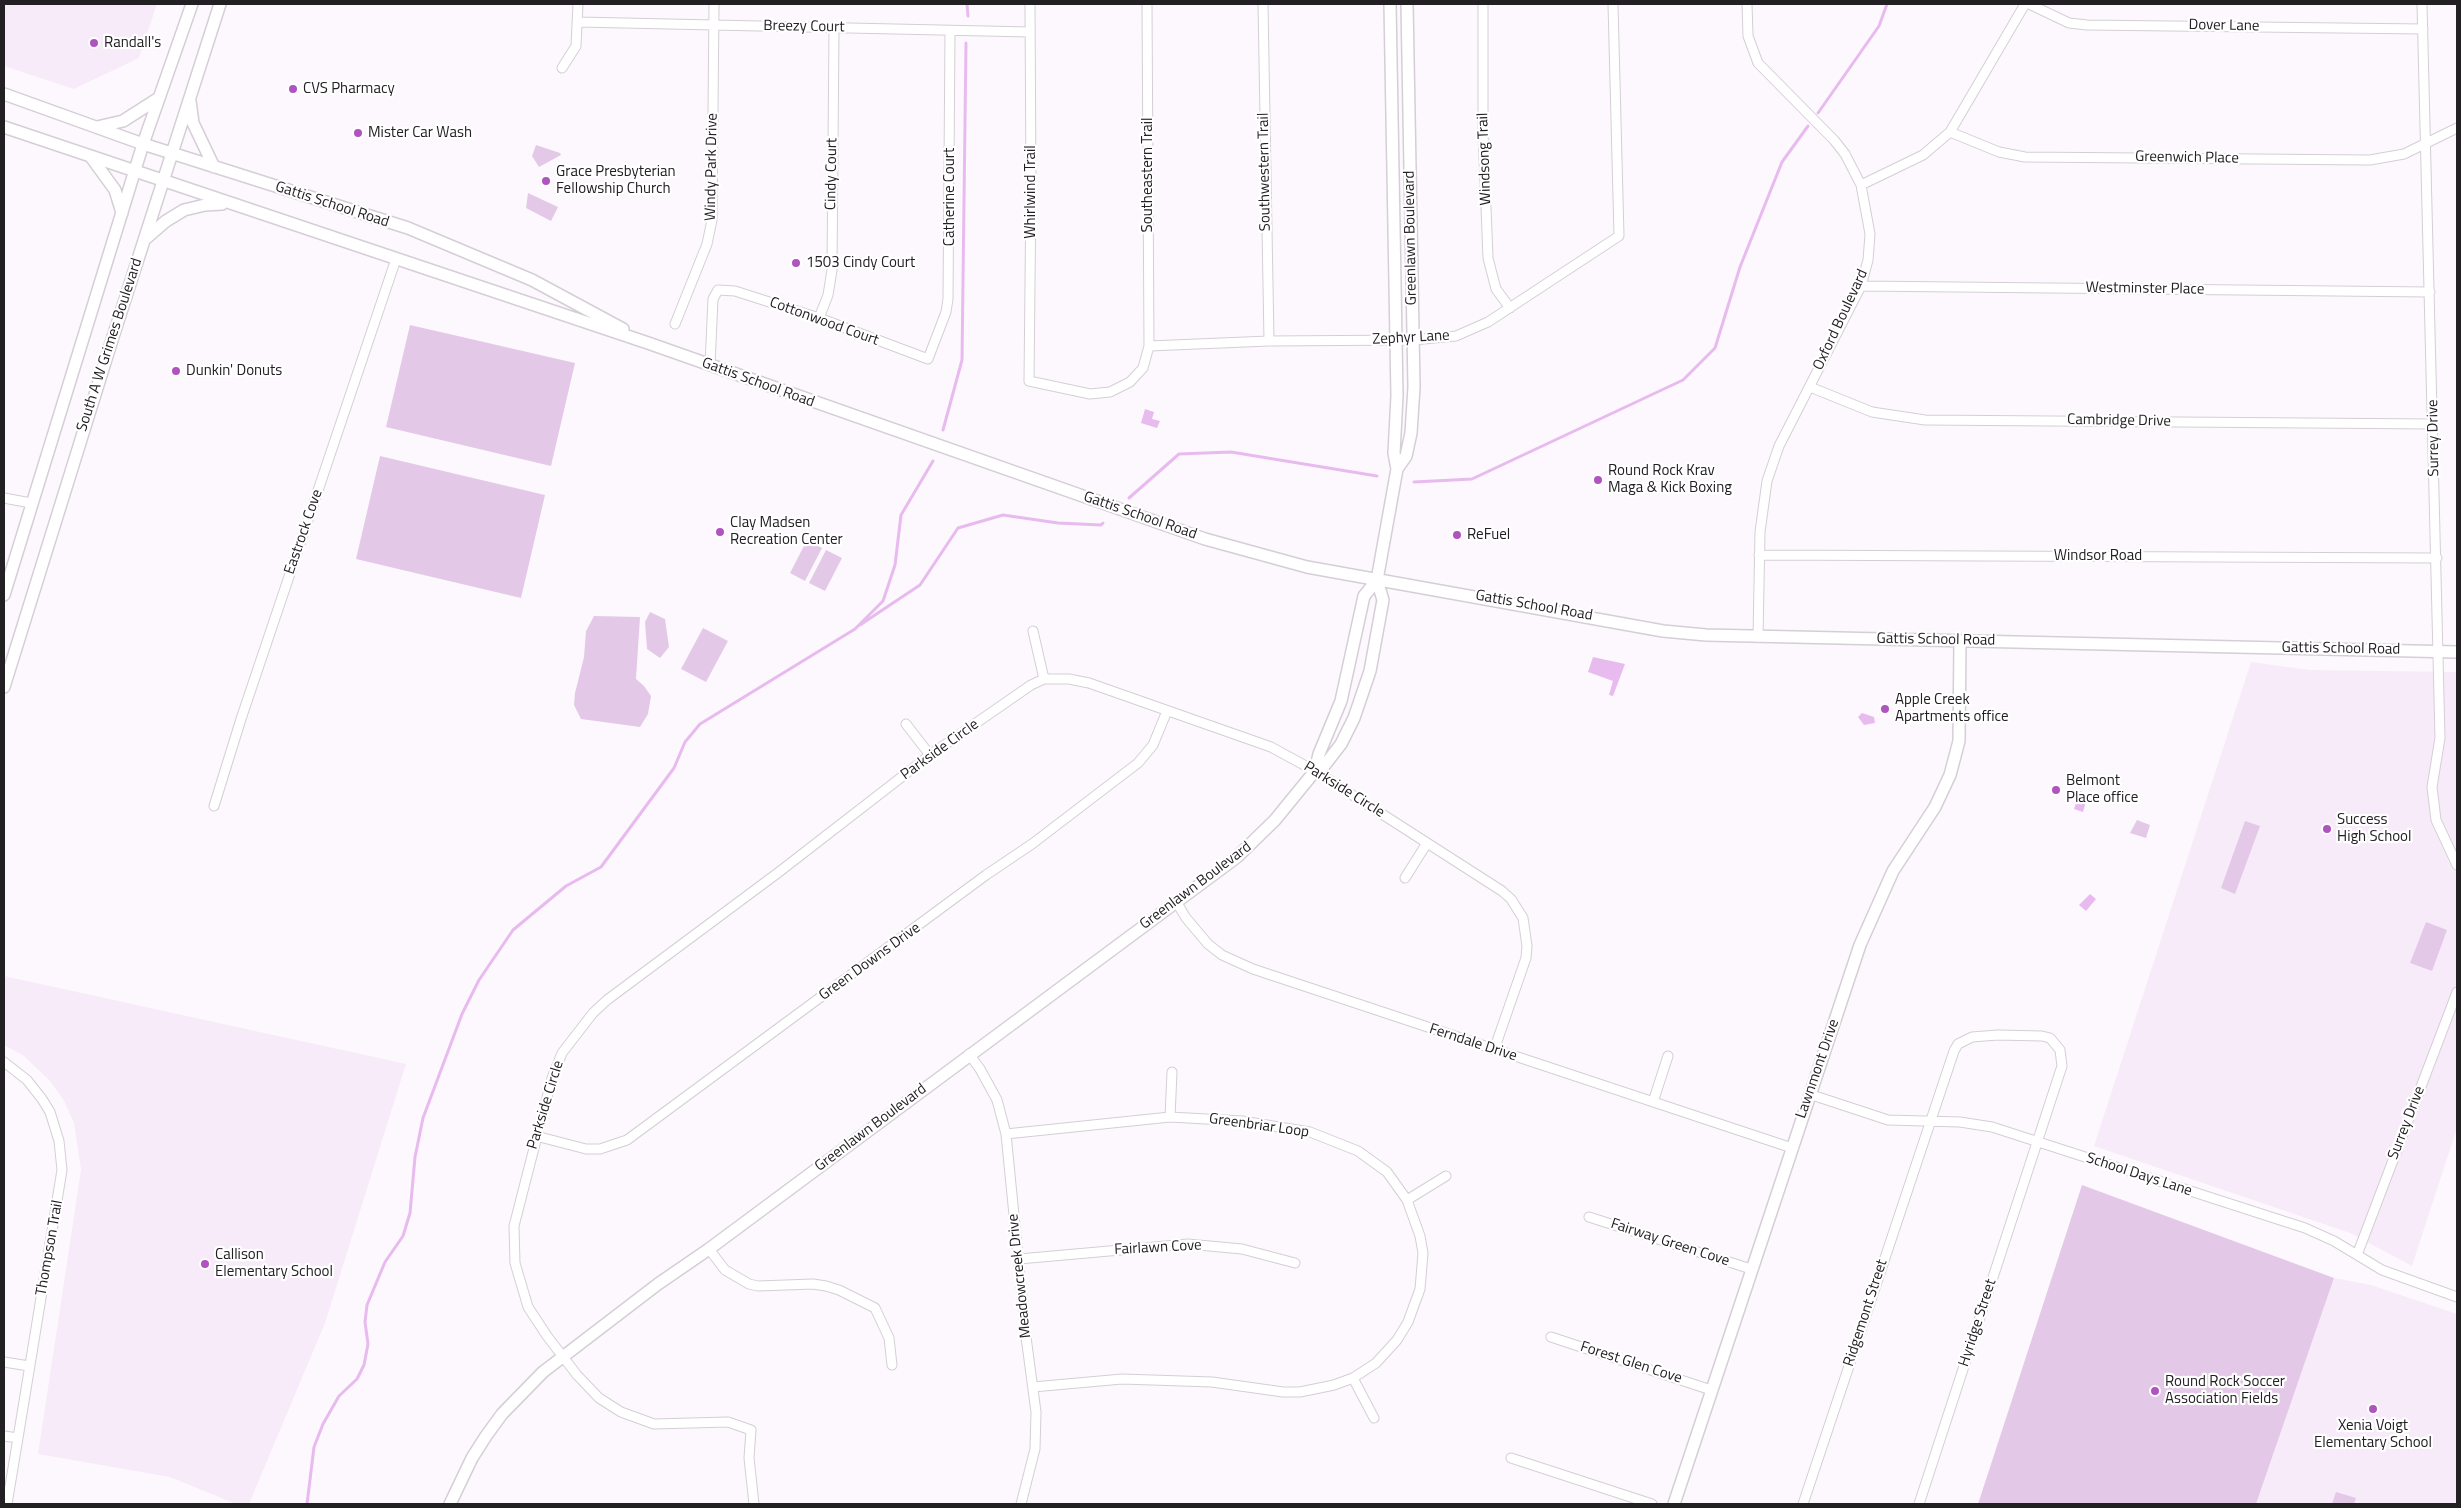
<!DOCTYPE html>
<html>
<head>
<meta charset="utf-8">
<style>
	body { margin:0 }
	#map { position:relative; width:2461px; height:1508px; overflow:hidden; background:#fdf8fe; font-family:"Titillium Web",sans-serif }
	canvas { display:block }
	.frame { position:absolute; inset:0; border:5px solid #232023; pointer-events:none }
</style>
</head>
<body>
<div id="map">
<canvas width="2461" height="1508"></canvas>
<div class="frame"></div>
</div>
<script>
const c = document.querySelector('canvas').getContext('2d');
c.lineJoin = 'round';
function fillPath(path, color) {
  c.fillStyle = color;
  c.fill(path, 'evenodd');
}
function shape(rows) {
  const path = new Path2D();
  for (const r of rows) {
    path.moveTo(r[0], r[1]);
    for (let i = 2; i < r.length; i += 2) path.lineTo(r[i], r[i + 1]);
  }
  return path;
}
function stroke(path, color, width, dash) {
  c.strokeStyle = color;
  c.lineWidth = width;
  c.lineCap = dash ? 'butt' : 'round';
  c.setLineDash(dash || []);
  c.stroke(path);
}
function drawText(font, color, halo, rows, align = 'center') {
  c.font = font + ' "Titillium Web",sans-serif';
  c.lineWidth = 4.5;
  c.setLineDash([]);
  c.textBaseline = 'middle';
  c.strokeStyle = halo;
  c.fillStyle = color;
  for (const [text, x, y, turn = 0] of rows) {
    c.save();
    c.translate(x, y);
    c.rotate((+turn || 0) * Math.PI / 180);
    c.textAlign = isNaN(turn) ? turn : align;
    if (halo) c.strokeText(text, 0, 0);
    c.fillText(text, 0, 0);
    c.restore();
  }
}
fillPath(shape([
	[4,4,157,4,139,58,74,89,4,66],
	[2251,662,2310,670,2457,672,2457,1128,2412,1266,2350,1233,2094,1146],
	[4,976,406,1064,325,1323,249,1504,236,1504,170,1477,38,1454,81,1170,74,1123,63,1099,50,1081,24,1056,4,1045],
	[2334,1278,2371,1285,2457,1314,2457,1504,2256,1504]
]), '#f7ebf9');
fillPath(shape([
	[536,145,560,153,561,155,539,167,532,156],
	[528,193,558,207,551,221,526,208],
	[410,325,575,363,551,466,386,427],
	[380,456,545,495,521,598,356,559],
	[807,540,822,548,805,581,790,573],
	[826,550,842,558,825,591,809,583],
	[650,612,665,619,669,647,660,658,647,649,645,622],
	[594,616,640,617,636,679,644,686,651,696,648,714,640,727,581,719,574,705,575,693,584,657,586,631],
	[703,628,728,641,706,682,681,669],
	[2137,820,2150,825,2146,838,2130,833],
	[2245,821,2260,826,2235,894,2221,888],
	[2426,922,2447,930,2432,971,2410,963],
	[2082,1185,2334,1278,2256,1504,1978,1504],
	[2336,1492,2356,1498,2354,1504,2332,1504]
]), '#e4c8e8');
fillPath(shape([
	[1145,409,1154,412,1152,419,1160,421,1157,428,1141,423],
	[1593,657,1625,664,1613,696,1609,695,1613,681,1588,672],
	[1862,713,1874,717,1875,723,1864,725,1858,717],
	[2080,791,2088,794,2083,812,2074,809],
	[2090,894,2096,899,2086,911,2079,905]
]), '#e8bbef');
stroke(shape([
	[967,4,968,16],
	[1818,113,1879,26,1887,4],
	[943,430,962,360,966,43],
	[1414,482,1472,479,1683,380,1715,348,1740,267,1782,162,1808,126],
	[1129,498,1179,454,1231,452,1377,476],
	[860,625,920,585,958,528,1003,515,1058,523,1101,525,1103,523],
	[307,1504,314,1447,323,1424,339,1396,357,1379,364,1365,368,1344,365,1322,367,1305,385,1262,403,1236,410,1213,415,1157,423,1118,462,1014,479,980,513,930,566,886,601,867,674,768,685,742,700,724,855,629,883,601,895,565,901,515,933,461]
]), '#e8bbef', 3);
const street = shape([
	[1030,4,1031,188,1029,381,1090,394,1110,392,1130,382,1143,368,1149,346,1147,4],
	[1263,4,1269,341],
	[1483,4,1483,132,1488,258,1496,289,1510,308],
	[1747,4,1748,36,1758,63,1834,140,1845,154,1861,185,1870,234,1868,260,1861,286,1779,446,1767,481,1760,532,1758,637],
	[2029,4,2069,23,2087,25,2423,29],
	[2422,4,2440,738,2432,787,2436,820,2457,865],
	[579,22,1030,32],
	[562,68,576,46,578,4],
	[1950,132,1999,152,2025,157,2370,160,2404,154,2457,128],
	[1861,185,1923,155,1950,132,2025,4],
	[1861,286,2430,292],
	[819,318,828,295,832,270,834,28],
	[675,324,707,244,712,220,714,4],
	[1149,346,1269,341,1413,340,1456,336,1488,322,1619,236,1613,4],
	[710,365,713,299,718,290,735,291,819,318,928,359,946,312,948,299,950,32],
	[1810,387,1872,412,1925,420,2433,424],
	[4,498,31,503],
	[1759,555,2437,558],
	[1033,631,1044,679],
	[906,724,930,755],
	[214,806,241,719,396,259],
	[1405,878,1427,843],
	[1177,903,1186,918,1208,944,1222,955,1253,969,1792,1148],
	[969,1054,980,1069,997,1100,1006,1134,1026,1337,1036,1412,1035,1449,1021,1504],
	[4,1062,27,1080,42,1099,50,1112,59,1141,62,1170,18,1438,4,1436],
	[1809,1094,1888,1120,1960,1122,1992,1127,2305,1228,2334,1241,2382,1270,2457,1297],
	[1653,1102,1668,1056],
	[1170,1117,1172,1072],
	[1006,1134,1170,1117,1242,1121,1310,1132,1358,1151,1387,1172,1407,1200,1420,1236,1423,1253,1420,1289,1408,1322,1397,1340,1376,1363,1353,1378,1334,1385,1300,1392,1283,1392,1212,1382,1122,1379,1033,1387],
	[536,1136,586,1149,600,1149,627,1140,986,875,1032,844,1138,763,1153,745,1167,711],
	[1407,1200,1446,1176],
	[1589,1217,1751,1269],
	[709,1249,725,1270,749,1284,758,1286,813,1284,826,1286,839,1290,875,1308,889,1338,892,1365],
	[2357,1255,2457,992],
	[1019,1259,1188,1244,1242,1249,1295,1263],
	[1551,1337,1711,1390],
	[4,1362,29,1366],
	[1353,1378,1374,1418],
	[1511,1458,1652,1504],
	[7,1504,18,1438],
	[754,1504,749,1458,751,1430,728,1422,654,1424,621,1412,599,1398,577,1375,547,1336,528,1307,515,1263,514,1226,552,1078,562,1053,593,1013,607,1000,779,872,930,755,1031,685,1044,679,1069,679,1089,683,1271,747,1315,771,1502,891,1511,899,1523,918,1527,946,1526,958,1494,1050],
	[1803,1504,1954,1051,1958,1044,1972,1037,1998,1035,2042,1036,2050,1038,2060,1050,2062,1066,1919,1504]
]);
const secondary = shape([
	[4,94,143,144,408,228,532,280,623,329],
	[190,101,193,123,214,167],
	[4,127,648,343,1205,539,1307,567,1663,631,1706,635,2457,652],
	[97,127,123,121,159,98],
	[91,157,115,190,122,213],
	[144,240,166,221,184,210,205,205,222,204],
	[1397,469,1406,456,1411,433,1414,387,1407,4],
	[4,595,143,144,192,4],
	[4,687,112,340,220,4],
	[1315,771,1319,754,1341,701,1364,596,1377,580],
	[450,1504,472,1458,486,1436,502,1414,543,1372,658,1284,709,1249,1237,857,1275,820,1315,771,1324,766,1341,744,1354,718,1370,671,1383,600,1377,580,1397,469,1394,453,1397,396,1390,4],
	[1674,1504,1860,945,1893,871,1935,807,1950,775,1959,741,1960,641]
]);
stroke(street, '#d5ced6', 11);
stroke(secondary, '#d5ced6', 14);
stroke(street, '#fff', 9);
stroke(secondary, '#fff', 11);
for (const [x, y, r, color] of [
	[94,43,5,"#af53be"],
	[293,89,5,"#af53be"],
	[358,133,5,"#af53be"],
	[546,181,5,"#af53be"],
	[796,263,5,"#af53be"],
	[176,371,5,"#af53be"],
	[1598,480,5,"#af53be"],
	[720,532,5,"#af53be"],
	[1457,535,5,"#af53be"],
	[1885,709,5,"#af53be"],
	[2056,790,5,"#af53be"],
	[2327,829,5,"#af53be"],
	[205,1264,5,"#af53be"],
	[2155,1391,5,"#af53be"],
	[2373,1409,5,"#af53be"]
]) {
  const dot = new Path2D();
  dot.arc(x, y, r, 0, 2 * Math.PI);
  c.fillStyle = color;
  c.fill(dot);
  stroke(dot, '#fff', 2);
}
drawText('15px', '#232023', '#fff', [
	["Dover Lane",2224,26,1],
	["Breezy Court",804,27,1],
	["Greenwich Place",2187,158,1],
	["Windsong Trail",1485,159,-92],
	["Windy Park Drive",712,167,-89],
	["Southwestern Trail",1265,172,-91],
	["Cindy Court",832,174,-89],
	["Southeastern Trail",1148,175,-90],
	["Whirlwind Trail",1031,192,-90],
	["Catherine Court",950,197,-90],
	["Gattis School Road",332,205,18],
	["Greenlawn Boulevard",1411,238,-91],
	["Westminster Place",2145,289,1],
	["Oxford Boulevard",1841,320,-65],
	["Cottonwood Court",824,322,20],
	["Zephyr Lane",1411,338,-3],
	["South A W Grimes Boulevard",110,345,-72],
	["Gattis School Road",758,383,20],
	["Cambridge Drive",2119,421,1],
	["Surrey Drive",2434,438,-91],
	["Gattis School Road",1140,516,19],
	["Eastrock Cove",304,532,-71],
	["Windsor Road",2098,556],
	["Gattis School Road",1534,606,10],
	["Gattis School Road",1936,640,1],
	["Gattis School Road",2341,649,1],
	["Parkside Circle",940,750,-36],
	["Parkside Circle",1344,790,32],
	["Greenlawn Boulevard",1196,886,-37],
	["Green Downs Drive",870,962,-36],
	["Ferndale Drive",1473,1043,18],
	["Lawnmont Drive",1818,1069,-71],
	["Parkside Circle",546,1105,-73],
	["Surrey Drive",2407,1123,-69],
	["Greenbriar Loop",1259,1126,8],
	["Greenlawn Boulevard",871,1128,-37],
	["School Days Lane",2139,1175,18],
	["Fairway Green Cove",1670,1243,18],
	["Thompson Trail",50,1248,-80],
	["Fairlawn Cove",1158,1248,-3],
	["Meadowcreek Drive",1020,1276,-96],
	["Ridgemont Street",1866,1313,-72],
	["Hyridge Street",1978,1323,-72],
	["Forest Glen Cove",1631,1363,18]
]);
drawText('15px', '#232023', '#fff', [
	["Randall's",104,43],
	["CVS Pharmacy",303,89],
	["Mister Car Wash",368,133],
	["Grace Presbyterian",556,172],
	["Fellowship Church",556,189],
	["1503 Cindy Court",806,263],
	["Dunkin' Donuts",186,371],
	["Round Rock Krav",1608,471],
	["Maga & Kick Boxing",1608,488],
	["Clay Madsen",730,523],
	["Recreation Center",730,540],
	["ReFuel",1467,535],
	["Apple Creek",1895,700],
	["Apartments office",1895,717],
	["Belmont",2066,781],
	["Place office",2066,798],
	["Success",2337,820],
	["High School",2337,837],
	["Callison",215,1255],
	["Elementary School",215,1272],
	["Round Rock Soccer",2165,1382],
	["Association Fields",2165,1399],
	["Xenia Voigt",2373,1426,"center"],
	["Elementary School",2373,1443,"center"]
], 'left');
</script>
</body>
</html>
